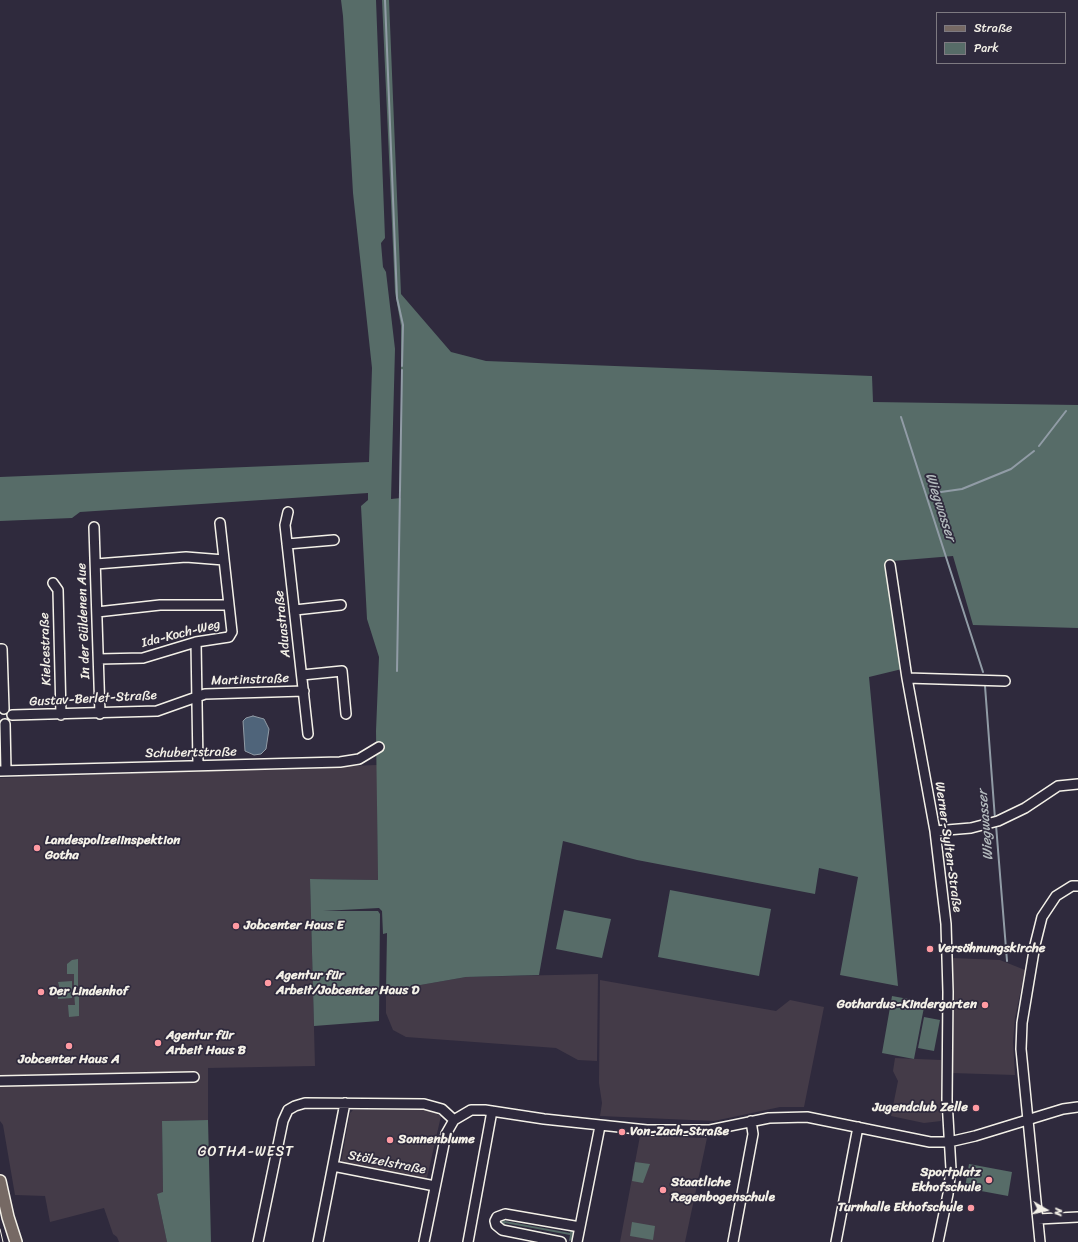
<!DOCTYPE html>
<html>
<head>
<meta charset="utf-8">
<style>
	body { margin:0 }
	#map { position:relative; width:1078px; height:1242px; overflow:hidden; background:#2f2a3d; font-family:Sriracha,sans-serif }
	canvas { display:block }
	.legend { position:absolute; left:936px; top:12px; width:130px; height:52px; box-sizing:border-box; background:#2f2a3d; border:1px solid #7e7a81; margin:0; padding:5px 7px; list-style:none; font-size:12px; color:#f4f1e8 }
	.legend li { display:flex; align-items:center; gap:8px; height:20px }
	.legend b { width:20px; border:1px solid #7e7a81 }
	.north { position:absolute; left:1026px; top:1190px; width:40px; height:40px; -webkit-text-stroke:3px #2f2a3d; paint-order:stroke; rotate:99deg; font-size:11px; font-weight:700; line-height:16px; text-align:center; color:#f4f1e8 }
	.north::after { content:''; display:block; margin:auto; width:14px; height:18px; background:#f4f1e8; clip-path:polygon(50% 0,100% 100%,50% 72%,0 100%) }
</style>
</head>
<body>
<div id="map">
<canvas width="1078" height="1242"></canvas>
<ul class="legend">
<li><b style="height:5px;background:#766964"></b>Straße</li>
<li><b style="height:11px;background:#576c68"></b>Park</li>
</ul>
<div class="north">N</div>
</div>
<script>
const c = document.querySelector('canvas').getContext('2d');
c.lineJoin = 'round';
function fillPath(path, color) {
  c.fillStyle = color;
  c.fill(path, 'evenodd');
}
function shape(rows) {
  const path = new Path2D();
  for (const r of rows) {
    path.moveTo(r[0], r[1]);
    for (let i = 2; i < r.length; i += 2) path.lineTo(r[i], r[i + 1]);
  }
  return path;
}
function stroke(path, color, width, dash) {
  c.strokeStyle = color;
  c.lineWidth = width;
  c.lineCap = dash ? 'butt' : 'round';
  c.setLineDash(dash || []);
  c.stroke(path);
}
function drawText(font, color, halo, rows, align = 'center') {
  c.font = font + ' Sriracha,sans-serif';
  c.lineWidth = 3.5;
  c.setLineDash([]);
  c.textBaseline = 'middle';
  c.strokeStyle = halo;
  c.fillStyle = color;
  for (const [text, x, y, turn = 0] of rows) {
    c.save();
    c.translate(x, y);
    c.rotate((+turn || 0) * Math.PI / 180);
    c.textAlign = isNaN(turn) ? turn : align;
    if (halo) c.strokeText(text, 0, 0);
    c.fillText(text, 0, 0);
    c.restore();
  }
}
fillPath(shape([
	[377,765,378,880,310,879,315,1066,208,1068,208,1120,162,1121,163,1193,157,1194,167,1242,119,1242,117,1237,113,1234,104,1208,50,1222,45,1196,15,1195,3,1125,0,1121,0,778],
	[952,958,1000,960,1025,970,1015,1018,1013,1042,1015,1075,951,1073],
	[598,974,597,1061,578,1060,556,1048,406,1037,393,1030,386,1013,386,991,466,977],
	[600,980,776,1011,790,1000,824,1007,804,1107,780,1107,714,1121,600,1116,602,1103,599,1083],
	[895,1058,941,1060,941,1121,924,1123,891,1116,898,1081,893,1071],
	[416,1109,428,1110,441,1116,426,1182,341,1163,350,1113,353,1110],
	[640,1136,707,1138,685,1242,620,1242]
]), '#443b48');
fillPath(shape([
	[341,0,376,0,385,238,381,243,383,267,386,272,395,349,391,499,401,498,401,326,395,292,382,0,389,0,401,294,451,352,486,361,872,376,873,402,1078,405,1078,628,973,625,953,556,893,561,886,564,902,669,869,677,898,986,840,975,858,877,819,868,815,894,637,860,563,841,539,975,466,977,386,991,387,933,383,934,382,911,379,908,323,911,378,911,380,914,379,1021,314,1026,310,879,378,880,376,731,379,657,367,619,361,506,368,500,368,493,80,512,72,518,0,521,0,477,369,462,372,368,353,193,343,16],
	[670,890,771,909,759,976,658,957],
	[564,910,611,919,602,958,556,949],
	[78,959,78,988,74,988,74,974,67,974,67,964,72,960],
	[72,981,72,998,58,999,58,993,60,990,58,982],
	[74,991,79,991,79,1016,69,1017,68,1005,75,1005],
	[892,996,925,1002,914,1059,882,1053],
	[924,1017,940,1020,934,1051,918,1048],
	[208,1120,211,1242,167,1242,157,1194,163,1192,162,1121],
	[635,1162,650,1164,643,1183,632,1181],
	[969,1164,1012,1172,1008,1196,965,1188],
	[506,1216,505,1221,570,1233,571,1228,576,1233,575,1239,569,1241,570,1235,505,1223,504,1228,499,1225,500,1218],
	[632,1222,655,1226,653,1240,630,1236]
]), '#576c68');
const water = shape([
	[253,716,264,719,269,729,266,749,261,754,254,755,245,751,243,721,246,718,253,716]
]);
fillPath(water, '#4f647a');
stroke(water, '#919ca6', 1);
stroke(shape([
	[385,0,397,298,403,325,402,366],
	[901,417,983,672],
	[1039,446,1066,411],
	[934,493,962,489,1011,469,1034,451],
	[397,671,402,370],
	[985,686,995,819],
	[996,825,1007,961]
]), '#919ca6', 2);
const minor = shape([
	[288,512,285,525,308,734],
	[94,527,100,714],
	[287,544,334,540],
	[96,564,186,557,224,560],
	[890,565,907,678,935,831,946,924,948,992,947,1100,951,1169,948,1194,938,1242],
	[53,583,58,590,61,715],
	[295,610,341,605],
	[97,612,160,605,229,605],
	[196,642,198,765],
	[0,649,2,649,4,709],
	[99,659,143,658,196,642,229,637,232,632,220,523],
	[302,675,342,671,346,714],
	[907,678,1005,681],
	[12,715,157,711,205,694,304,691],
	[5,724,6,771],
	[0,771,340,762,359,759,379,747],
	[935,831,971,828,998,821,1025,808,1058,786,1078,784],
	[0,1081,194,1077],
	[333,1166,435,1186],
	[1038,1219,1078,1217],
	[258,1242,283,1121,288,1110,295,1106,305,1103,424,1104,442,1109,454,1120],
	[318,1242,345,1103],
	[424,1242,446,1134,454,1120,471,1110,485,1110,544,1119,647,1130,710,1130,769,1118,807,1117,930,1142,949,1142,975,1136,1063,1109,1078,1107],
	[468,1242,492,1111],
	[561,1242,502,1230,496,1225,495,1221,497,1217,505,1214,580,1227],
	[577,1242,600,1126],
	[733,1242,753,1134,751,1121],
	[836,1242,858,1127],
	[1040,1242,1021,1049,1022,1023,1035,945,1042,917,1056,896,1072,886,1078,886]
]);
const major = shape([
	[0,1181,8,1217,16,1242]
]);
stroke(minor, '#f4f1e8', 12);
stroke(major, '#f4f1e8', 14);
stroke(minor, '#2f2a3d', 9);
stroke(major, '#766964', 11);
stroke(shape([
	[0,1229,3,1242]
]), '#f4f1e8', 1);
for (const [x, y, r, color] of [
	[37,848,4,"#ff9aa2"],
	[236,926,4,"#ff9aa2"],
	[930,949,4,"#ff9aa2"],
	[268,983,4,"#ff9aa2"],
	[41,992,4,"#ff9aa2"],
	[985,1005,4,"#ff9aa2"],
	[158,1043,4,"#ff9aa2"],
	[69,1046,4,"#ff9aa2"],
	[976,1108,4,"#ff9aa2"],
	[622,1132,4,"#ff9aa2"],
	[390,1140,4,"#ff9aa2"],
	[989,1180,4,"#ff9aa2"],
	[663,1190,4,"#ff9aa2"],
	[971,1208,4,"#ff9aa2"]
]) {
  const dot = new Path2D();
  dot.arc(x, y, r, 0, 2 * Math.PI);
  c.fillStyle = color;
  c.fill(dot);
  stroke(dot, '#2f2a3d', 1.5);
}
drawText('13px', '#f4f1e8', '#2f2a3d', [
	["In der Güldenen Aue",84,621,-92],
	["Aduastraße",283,624,-96],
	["Ida-Koch-Weg",181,634,-14],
	["Kielcestraße",46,649,-92],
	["Martinstraße",250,680,-2],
	["Gustav-Berlet-Straße",93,699,-3],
	["Schubertstraße",191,753,-1],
	["Werner-Sylten-Straße",948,847,82],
	["Stölzelstraße",387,1163,11]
]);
drawText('bold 13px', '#f4f1e8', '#2f2a3d', [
	["Landespolizeiinspektion",45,841],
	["Gotha",45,856],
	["Jobcenter Haus E",244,926],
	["Versöhnungskirche",938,949],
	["Agentur für",276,976],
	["Arbeit/Jobcenter Haus D",276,991],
	["Der Lindenhof",49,992],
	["Gothardus-Kindergarten",977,1005,"right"],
	["Agentur für",166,1036],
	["Arbeit Haus B",166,1051],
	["Jobcenter Haus A",69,1060,"center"],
	["Jugendclub Zelle",968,1108,"right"],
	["Von-Zach-Straße",630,1132],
	["Sonnenblume",398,1140],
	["Sportplatz",981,1173,"right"],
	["Ekhofschule",981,1188,"right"],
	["Staatliche",671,1183],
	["Regenbogenschule",671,1198],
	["Turnhalle Ekhofschule",963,1208,"right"]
], 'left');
drawText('italic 14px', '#b2b9bc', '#2f2a3d', [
	["Wiegwasser",940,507,72],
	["Wiegwasser",986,825,-95]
]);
c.letterSpacing = '1px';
drawText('14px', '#f4f1e8', '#2f2a3d', [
	["GOTHA-WEST",246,1152]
]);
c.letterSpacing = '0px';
</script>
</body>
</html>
